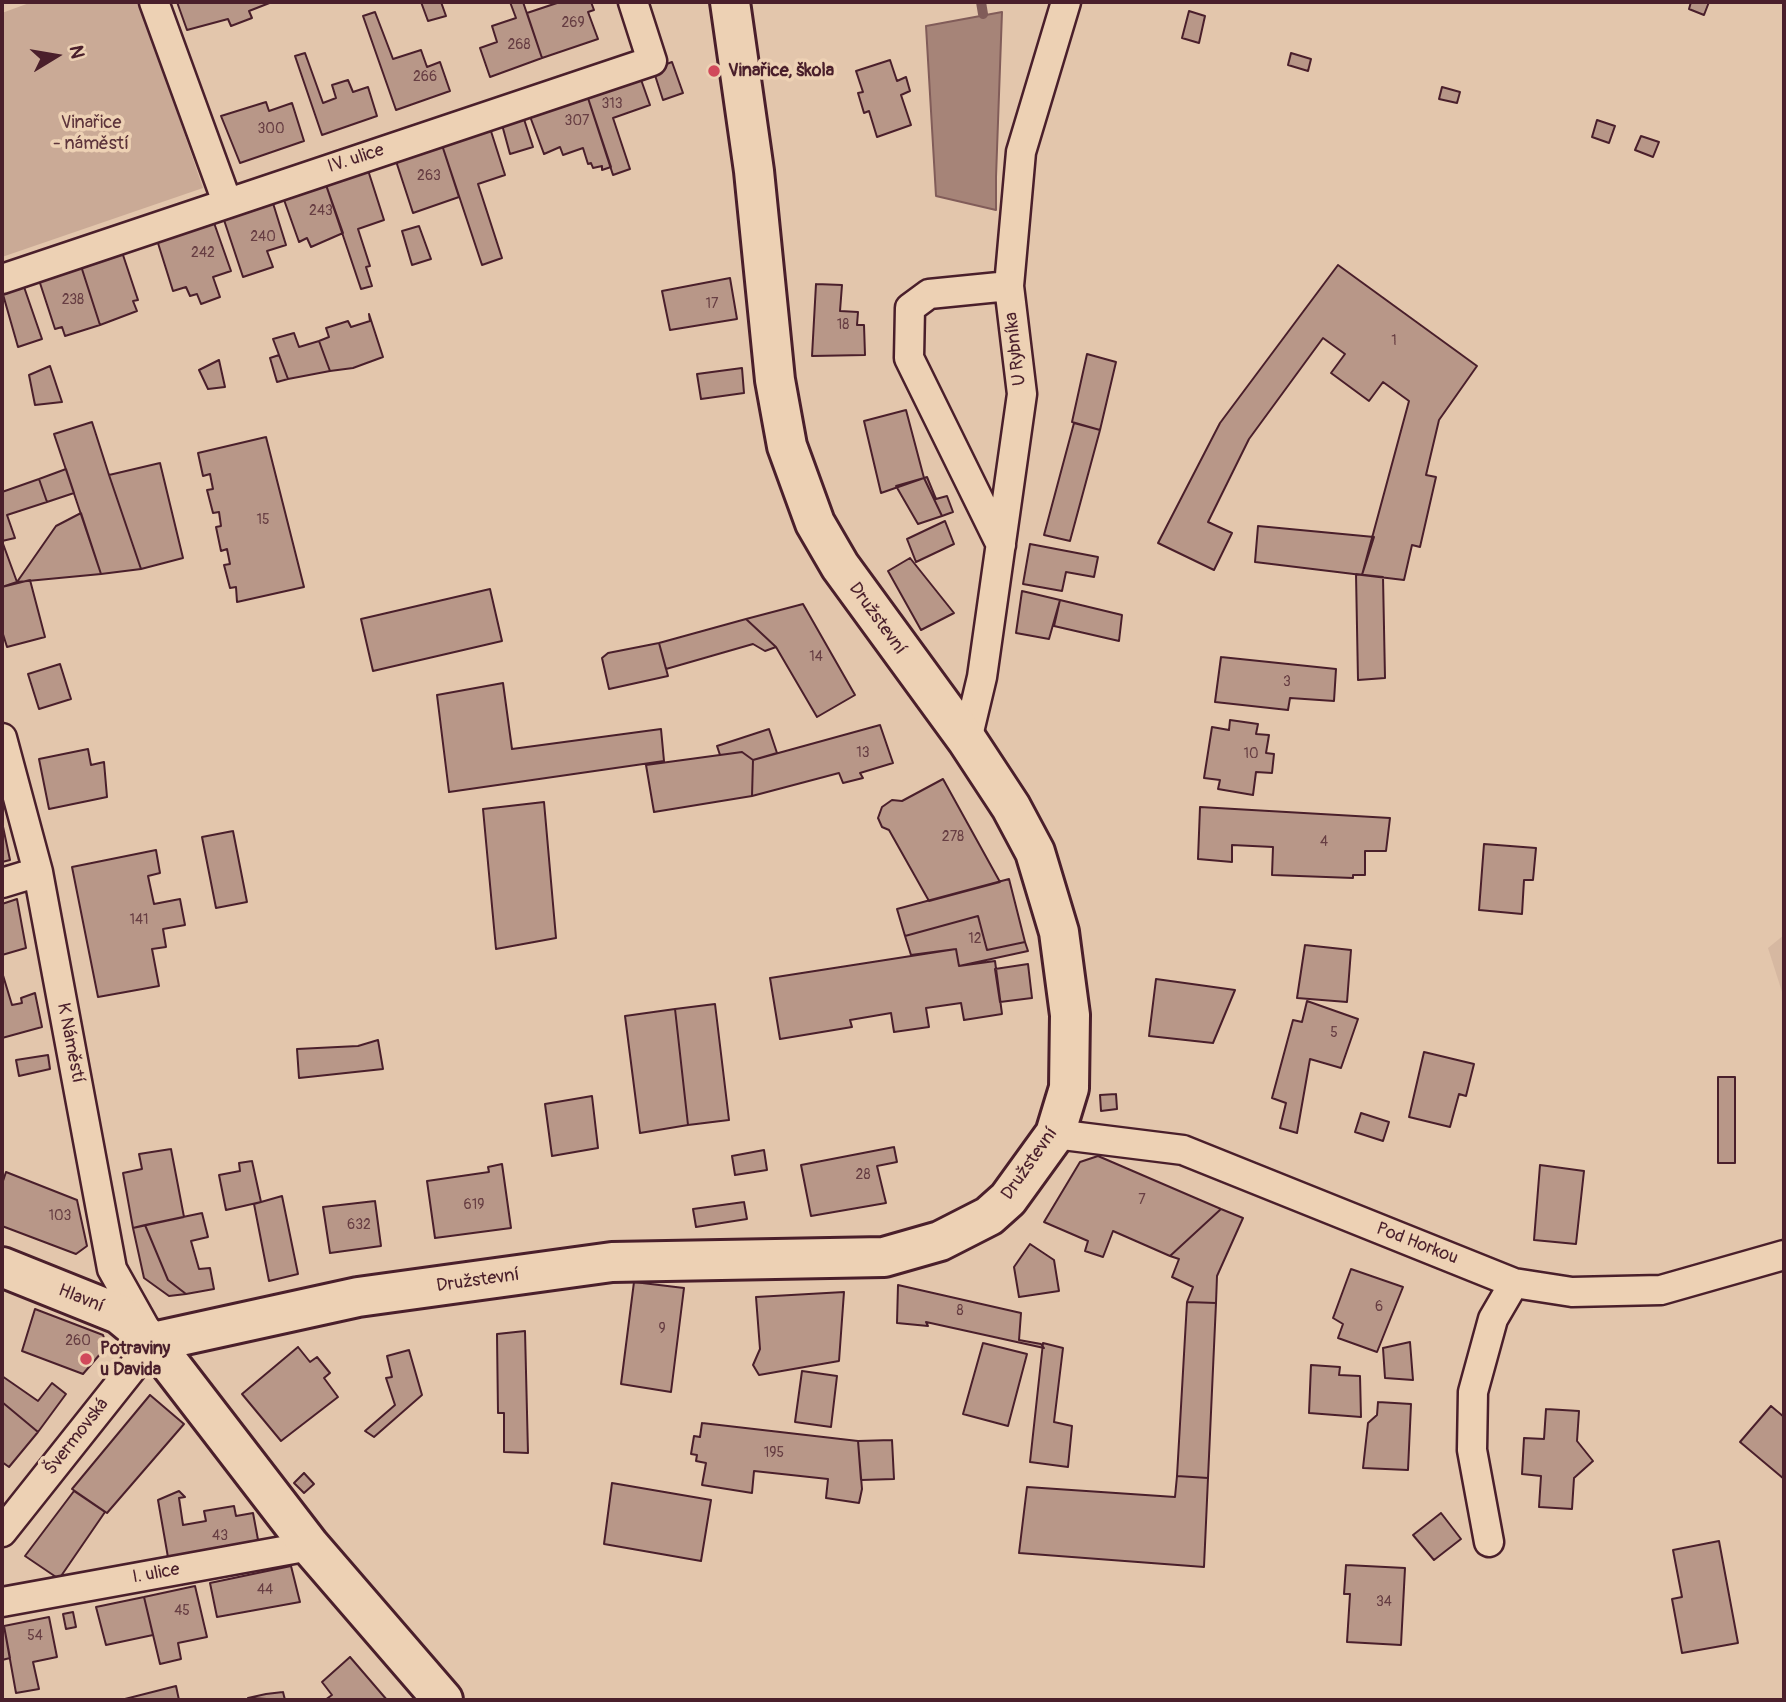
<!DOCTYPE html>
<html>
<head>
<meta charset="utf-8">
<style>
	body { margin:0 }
	#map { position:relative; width:1786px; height:1702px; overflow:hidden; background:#e3c6ac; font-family:Pangolin,sans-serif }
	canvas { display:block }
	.frame { position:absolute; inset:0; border:4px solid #4a1f2b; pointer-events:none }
	.north { position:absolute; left:21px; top:21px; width:70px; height:70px; -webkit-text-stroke:5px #edd1b4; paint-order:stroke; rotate:79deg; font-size:19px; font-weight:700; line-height:28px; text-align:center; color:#4a1f2b }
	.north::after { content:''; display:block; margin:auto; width:24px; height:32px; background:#4a1f2b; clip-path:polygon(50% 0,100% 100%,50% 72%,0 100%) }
</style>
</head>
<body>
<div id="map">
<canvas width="1786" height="1702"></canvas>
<div class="frame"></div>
<div class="north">N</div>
</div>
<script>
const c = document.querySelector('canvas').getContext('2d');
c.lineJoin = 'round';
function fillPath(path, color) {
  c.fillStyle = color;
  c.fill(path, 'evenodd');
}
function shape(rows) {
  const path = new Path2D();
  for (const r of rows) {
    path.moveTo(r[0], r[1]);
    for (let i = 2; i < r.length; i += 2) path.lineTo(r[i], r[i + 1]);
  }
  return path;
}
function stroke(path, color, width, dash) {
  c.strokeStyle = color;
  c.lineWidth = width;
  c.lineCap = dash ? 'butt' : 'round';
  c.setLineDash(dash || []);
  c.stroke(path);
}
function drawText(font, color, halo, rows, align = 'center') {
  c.font = font + ' Pangolin,sans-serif';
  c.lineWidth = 7;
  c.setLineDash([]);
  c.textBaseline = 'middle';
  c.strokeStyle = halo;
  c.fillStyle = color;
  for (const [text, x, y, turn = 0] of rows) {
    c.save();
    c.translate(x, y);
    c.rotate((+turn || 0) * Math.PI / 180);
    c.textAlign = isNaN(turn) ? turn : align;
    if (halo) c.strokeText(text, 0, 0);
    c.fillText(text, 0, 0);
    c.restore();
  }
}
fillPath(shape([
	[1784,935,1784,998,1768,948]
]), '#d6b8a1');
fillPath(shape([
	[32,2,139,2,203,188,2,257,2,13]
]), '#caaa96');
const water = shape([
	[1002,12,996,177,996,210,936,196,926,26,1002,12]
]);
fillPath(water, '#a68478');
stroke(water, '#815c59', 2);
stroke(shape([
	[981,2,983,14]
]), '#815c59', 10);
const building = shape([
	[177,2,272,2,249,11,252,18,231,26,228,19,187,30,177,2],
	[421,2,441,2,446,16,428,21,421,2],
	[510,2,523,2,542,58,490,77,480,48,497,42,492,26,516,18,510,2],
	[560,2,591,2,594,10,588,12,598,39,542,58,527,13,560,2],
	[1691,2,1709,2,1704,15,1689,9,1691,2],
	[1189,11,1205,16,1199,43,1182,38,1189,11],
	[375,12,393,59,421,50,427,67,440,62,450,91,396,110,363,16,375,12],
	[305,53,323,103,336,98,332,85,348,80,353,92,368,87,377,116,322,135,295,56,305,53],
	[1291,53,1311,59,1308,71,1288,65,1291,53],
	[890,60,897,81,906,77,910,91,901,95,911,125,877,137,869,111,864,113,858,93,863,92,856,71,890,60],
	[672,62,683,93,663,100,653,69,672,62],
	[639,74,650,105,613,118,630,169,613,175,586,92,639,74],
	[1442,87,1460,92,1457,103,1439,99,1442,87],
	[586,92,611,167,602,170,602,166,593,168,591,163,588,164,583,148,563,155,560,147,544,154,528,111,586,92],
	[266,102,269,111,292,103,304,141,240,163,221,116,266,102],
	[522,113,533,147,510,154,501,121,522,113],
	[1597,120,1615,126,1609,143,1592,137,1597,120],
	[489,125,505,175,478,184,502,258,482,265,441,142,489,125],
	[1641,136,1659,142,1653,157,1635,150,1641,136],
	[441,142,459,197,413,213,395,158,441,142],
	[367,167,384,220,358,229,370,266,366,267,372,286,361,289,325,182,367,167],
	[325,182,343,233,311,247,307,238,299,242,283,197,325,182],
	[272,200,286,245,267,251,273,267,243,277,223,217,272,200],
	[213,220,231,271,213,277,220,297,201,304,197,294,190,296,186,287,173,291,157,240,213,220],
	[419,226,431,259,412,265,402,231,419,226],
	[122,252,138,300,133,301,137,311,100,325,81,266,122,252],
	[1338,265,1477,366,1439,420,1426,475,1436,477,1420,547,1412,545,1404,580,1362,575,1409,401,1383,382,1369,401,1331,373,1345,354,1323,338,1249,439,1208,522,1232,533,1214,570,1158,543,1220,423,1338,265],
	[81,266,100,325,65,336,62,327,55,329,39,280,81,266],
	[730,278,737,319,670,330,662,291,730,278],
	[23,284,42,339,18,347,2,291,23,284],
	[816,284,842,285,840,311,858,312,857,325,864,325,865,355,812,356,816,284],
	[369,314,383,357,353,368,330,371,319,341,329,337,326,328,348,321,351,327,370,321,369,314],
	[294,333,299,347,319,341,330,371,288,379,273,339,294,333],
	[1087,354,1116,362,1100,430,1072,422,1087,354],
	[279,355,288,379,277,382,270,358,279,355],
	[219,360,225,387,208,389,199,370,219,360],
	[50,366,62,402,35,405,29,375,50,366],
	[742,368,744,393,701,399,697,374,742,368],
	[906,410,924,478,881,493,864,421,906,410],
	[92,422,109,475,141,569,101,574,54,434,92,422],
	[1074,423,1100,430,1070,541,1044,535,1074,423],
	[266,437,304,587,237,602,236,587,230,588,224,565,230,564,227,549,221,551,216,527,221,526,219,512,213,513,207,490,213,489,210,474,203,476,198,453,266,437],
	[160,463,183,558,141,569,109,475,160,463],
	[66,469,74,493,47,502,39,479,66,469],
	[927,477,936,499,947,496,953,512,942,516,924,478,927,477],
	[924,478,942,516,918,524,896,486,924,478],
	[39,479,47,502,7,515,15,538,2,541,17,582,2,587,2,492,39,479],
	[81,513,101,574,17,582,56,526,81,513],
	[945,521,954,544,916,562,907,539,945,521],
	[1258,526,1374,537,1362,575,1255,562,1258,526],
	[1030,544,1098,557,1094,577,1066,572,1062,591,1023,584,1030,544],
	[910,558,954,613,921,630,888,571,910,558],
	[1356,574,1383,577,1385,678,1358,680,1356,574],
	[30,580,45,637,7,647,2,631,2,587,30,580],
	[490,589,502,641,373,671,361,619,490,589],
	[1022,591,1060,600,1049,639,1016,633,1022,591],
	[1060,600,1122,615,1119,641,1054,626,1060,600],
	[803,604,855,695,817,717,776,647,746,619,803,604],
	[746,619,776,647,765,651,753,644,666,669,659,643,746,619],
	[659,643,668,676,609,689,602,658,608,653,659,643],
	[1221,657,1336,669,1334,701,1290,698,1288,710,1215,702,1221,657],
	[60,664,71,699,39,709,28,674,60,664],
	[503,683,512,749,661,729,664,761,449,792,437,695,503,683],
	[1230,720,1258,724,1256,734,1269,735,1266,753,1274,754,1272,773,1256,772,1253,795,1218,789,1220,780,1204,778,1212,727,1229,730,1230,720],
	[880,725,893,763,860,773,863,778,843,783,839,773,752,796,753,760,880,725],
	[769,729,777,753,753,760,742,752,720,755,717,746,769,729],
	[88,749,91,765,104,762,107,797,49,809,39,759,88,749],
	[742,752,753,760,752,796,654,812,646,765,742,752],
	[943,779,1000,882,929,901,889,830,882,827,878,818,882,807,892,800,902,801,943,779],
	[544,802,556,938,496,949,483,809,544,802],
	[1200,807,1390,818,1386,851,1365,851,1365,875,1353,875,1353,878,1272,875,1273,847,1232,845,1232,862,1198,859,1200,807],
	[2,822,10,860,2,862,2,822],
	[233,831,247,902,216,908,202,837,233,831],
	[1484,844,1536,848,1533,880,1524,880,1522,914,1479,910,1484,844],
	[156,850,160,873,148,876,154,904,180,899,185,925,163,929,166,947,152,949,159,986,98,997,72,867,156,850],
	[1009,879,1025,942,987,950,978,916,905,936,897,909,1009,879],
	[17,899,26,948,2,955,2,904,17,899],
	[978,916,987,950,1025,942,1028,951,959,966,956,949,911,955,905,936,978,916],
	[1305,945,1351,950,1347,1002,1297,998,1305,945],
	[956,949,959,966,995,961,1002,1014,964,1020,961,1003,926,1008,929,1027,894,1032,891,1013,850,1020,852,1027,780,1039,770,978,956,949],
	[1028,964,1032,998,1000,1002,995,969,1028,964],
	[2,972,12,1005,22,1003,21,998,35,993,42,1027,2,1038,2,972],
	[1156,979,1235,990,1213,1043,1149,1036,1156,979],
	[1307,1001,1358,1019,1341,1068,1310,1059,1297,1133,1280,1128,1286,1103,1272,1098,1293,1020,1302,1022,1307,1001],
	[715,1004,729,1120,688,1125,675,1009,715,1004],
	[675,1009,688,1125,640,1133,625,1016,675,1009],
	[378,1040,383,1069,299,1078,297,1049,358,1046,378,1040],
	[1424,1052,1474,1064,1466,1096,1459,1094,1450,1127,1409,1117,1424,1052],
	[48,1055,50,1069,19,1076,16,1060,48,1055],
	[1718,1077,1735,1077,1735,1163,1718,1163,1718,1077],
	[1116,1094,1117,1109,1101,1111,1100,1095,1116,1094],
	[592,1096,598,1148,552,1156,545,1104,592,1096],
	[1361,1113,1389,1122,1383,1141,1355,1132,1361,1113],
	[894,1147,897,1162,877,1166,886,1203,811,1216,801,1165,894,1147],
	[171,1149,184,1217,133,1228,123,1173,142,1169,139,1154,171,1149],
	[764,1150,767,1170,735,1175,732,1156,764,1150],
	[1098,1156,1221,1209,1170,1256,1113,1231,1103,1257,1085,1251,1088,1241,1044,1222,1080,1162,1098,1156],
	[252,1161,261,1202,226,1210,219,1175,240,1171,239,1163,252,1161],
	[502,1164,511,1228,435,1238,427,1181,489,1172,488,1167,502,1164],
	[1540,1165,1584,1171,1576,1244,1534,1240,1540,1165],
	[6,1172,77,1200,87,1246,76,1254,2,1226,2,1184,6,1172],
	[282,1196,298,1274,269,1281,254,1204,282,1196],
	[375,1201,381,1246,330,1253,323,1207,375,1201],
	[744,1202,747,1219,696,1227,693,1209,744,1202],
	[1221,1209,1243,1218,1217,1276,1216,1303,1187,1302,1193,1287,1172,1277,1179,1259,1170,1256,1221,1209],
	[202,1213,208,1237,191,1241,199,1269,210,1268,214,1289,186,1294,168,1280,145,1225,202,1213],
	[145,1225,168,1280,186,1294,169,1296,144,1278,133,1228,145,1225],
	[1030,1244,1054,1260,1059,1291,1019,1297,1014,1267,1030,1244],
	[1351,1269,1403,1287,1377,1352,1338,1338,1343,1324,1333,1318,1351,1269],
	[634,1282,684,1288,671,1392,621,1384,634,1282],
	[898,1285,1021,1313,1019,1340,1041,1344,1044,1348,926,1322,928,1326,897,1323,898,1285],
	[844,1292,839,1361,759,1375,753,1365,760,1349,756,1297,844,1292],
	[1187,1302,1216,1303,1208,1478,1177,1476,1187,1302],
	[35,1309,103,1335,107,1346,83,1374,22,1351,35,1309],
	[525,1331,528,1453,504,1452,504,1413,498,1413,497,1334,525,1331],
	[1410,1342,1413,1380,1385,1378,1383,1348,1410,1342],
	[983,1343,1027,1354,1008,1426,963,1414,983,1343],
	[1043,1343,1063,1348,1054,1422,1072,1426,1068,1467,1030,1462,1043,1343],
	[298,1347,310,1362,317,1357,330,1373,324,1378,338,1397,281,1441,242,1394,298,1347],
	[409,1350,422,1395,374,1437,365,1431,395,1405,386,1378,392,1377,387,1356,409,1350],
	[1311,1365,1340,1367,1339,1375,1360,1376,1361,1417,1309,1413,1311,1365],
	[802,1371,837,1376,831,1427,795,1422,802,1371],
	[2,1376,38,1401,52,1383,66,1394,38,1432,2,1402,2,1376],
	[150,1395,184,1424,107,1513,72,1489,150,1395],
	[2,1402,38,1432,9,1467,2,1462,2,1402],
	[1378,1402,1411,1404,1408,1470,1363,1468,1368,1423,1377,1415,1378,1402],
	[1771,1406,1784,1417,1784,1479,1740,1442,1771,1406],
	[1546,1409,1579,1411,1577,1441,1593,1461,1574,1478,1572,1509,1539,1507,1541,1476,1522,1474,1524,1438,1544,1439,1546,1409],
	[702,1423,858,1441,862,1489,859,1503,826,1498,828,1479,754,1471,752,1493,702,1485,706,1463,696,1461,697,1455,691,1454,694,1436,700,1437,702,1423],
	[892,1440,894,1479,861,1480,858,1441,892,1440],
	[304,1473,314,1484,304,1493,294,1483,304,1473],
	[1177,1476,1208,1478,1204,1567,1019,1553,1027,1487,1175,1497,1177,1476],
	[612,1483,711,1500,701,1561,604,1544,612,1483],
	[74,1491,105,1512,59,1579,25,1556,74,1491],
	[179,1491,185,1497,179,1498,183,1525,206,1521,204,1511,234,1506,236,1516,253,1513,259,1545,169,1563,158,1500,179,1491],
	[1441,1513,1461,1539,1434,1560,1413,1535,1441,1513],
	[1719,1541,1738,1643,1682,1653,1672,1599,1682,1597,1673,1550,1719,1541],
	[1346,1565,1405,1568,1401,1645,1347,1642,1350,1594,1344,1594,1346,1565],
	[291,1566,300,1602,217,1617,210,1583,291,1566],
	[195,1586,207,1637,178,1643,181,1659,160,1664,144,1597,195,1586],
	[144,1597,153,1635,106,1645,96,1607,144,1597],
	[73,1612,76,1627,66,1629,63,1614,73,1612],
	[49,1617,57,1657,33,1662,39,1689,16,1693,4,1626,49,1617],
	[4,1626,10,1658,2,1660,2,1627,4,1626],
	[350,1657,387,1700,325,1700,332,1695,322,1682,350,1657],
	[176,1686,179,1700,121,1700,176,1686],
	[283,1692,285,1700,248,1698,266,1694,283,1692]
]);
fillPath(building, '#b89788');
stroke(building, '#4a1f2b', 2);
const street = shape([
	[154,2,227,202],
	[2,279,652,61,633,2],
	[1001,545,909,358,910,308,929,294,1009,286],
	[2,738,38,872,112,1269,153,1342,2,1532],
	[967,740,982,677,1022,394,1009,286,1021,152,1066,2],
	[2,883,38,872],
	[1055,1134,1183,1150,1514,1283,1572,1292,1661,1290,1784,1255],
	[1489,1542,1472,1450,1473,1392,1493,1319,1514,1283],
	[2,1602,310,1546]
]);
const secondary = shape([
	[2,1267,119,1314,153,1342,310,1546,443,1700],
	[153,1342,358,1297,612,1262,884,1257,940,1241,989,1216,1008,1199,1055,1134,1069,1088,1070,1015,1059,932,1035,852,1011,807,967,740,840,566,815,523,787,446,775,380,754,171,730,2]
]);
stroke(street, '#4a1f2b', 33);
stroke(secondary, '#4a1f2b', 44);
stroke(street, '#edd1b4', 28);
stroke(secondary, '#edd1b4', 38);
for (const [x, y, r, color] of [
	[714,71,7,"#d1495b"],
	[86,1359,7,"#d1495b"]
]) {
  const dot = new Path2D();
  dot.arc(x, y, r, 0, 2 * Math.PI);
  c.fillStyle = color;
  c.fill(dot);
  stroke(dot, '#edd1b4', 2.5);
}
drawText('14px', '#663d42', null, [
	["269",573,23],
	["268",519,45],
	["266",425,77],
	["313",612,104],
	["307",577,121],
	["300",271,129],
	["263",429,176],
	["243",321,211],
	["240",263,237],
	["242",203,253],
	["238",73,300],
	["17",712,304],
	["18",843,325],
	["1",1394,341],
	["15",263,520],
	["14",816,657],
	["3",1287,682],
	["13",863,753],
	["10",1251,754],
	["278",953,837],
	["4",1324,842],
	["141",139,920],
	["12",975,939],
	["5",1334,1033],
	["28",863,1175],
	["7",1142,1200],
	["619",474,1205],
	["103",60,1216],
	["632",359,1225],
	["6",1379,1307],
	["8",960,1311],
	["9",662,1329],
	["260",78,1341],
	["195",774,1453],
	["43",220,1536],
	["44",265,1590],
	["34",1384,1602],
	["45",182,1611],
	["54",35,1636]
]);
drawText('bold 18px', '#4a1f2b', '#edd1b4', [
	["Vinařice, škola",728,71],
	["Potraviny",100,1349],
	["u Davida",100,1370]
], 'left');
drawText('18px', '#5d343b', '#edd1b4', [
	["Vinařice",91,123],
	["- náměstí",91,144]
]);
drawText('18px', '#4a1f2b', '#edd1b4', [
	["IV. ulice",356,159,-18],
	["U Rybníka",1016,349,-97],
	["Družstevní",877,619,54],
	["K Náměstí",70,1043,79],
	["Družstevní",1030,1164,-55],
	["Pod Horkou",1417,1244,21],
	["Družstevní",478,1281,-8],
	["Hlavní",81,1299,22],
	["Švermovská",77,1437,-52],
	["I. ulice",156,1574,-10]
]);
</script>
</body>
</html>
